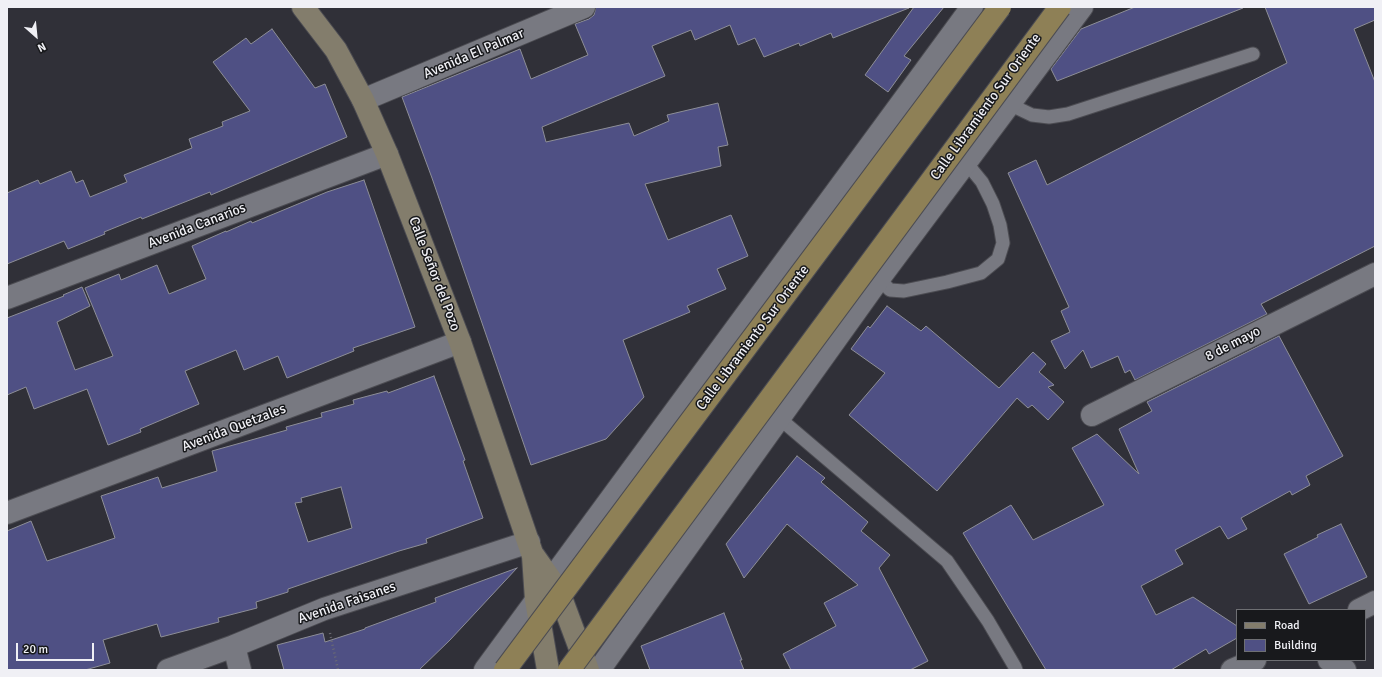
<!DOCTYPE html>
<html>
<head>
<meta charset="utf-8">
<style>
	body { margin:0 }
	#map { position:relative; width:1382px; height:677px; overflow:hidden; background:#303038; font-family:Signika,sans-serif }
	canvas { display:block }
	.frame { position:absolute; inset:0; border:8px solid #f0f0f5; pointer-events:none }
	.legend { position:absolute; left:1236px; top:609px; width:130px; height:52px; box-sizing:border-box; background:#18191c; border:1px solid #6e6f73; margin:0; padding:5px 7px; list-style:none; font-size:12px; color:#f0f0f5 }
	.legend li { display:flex; align-items:center; gap:8px; height:20px }
	.legend b { width:20px; border:1px solid #6e6f73 }
	.north { position:absolute; left:16px; top:16px; width:40px; height:40px; -webkit-text-stroke:3px #18191c; paint-order:stroke; rotate:153deg; font-size:11px; font-weight:700; line-height:16px; text-align:center; color:#f0f0f5 }
	.north::after { content:''; display:block; margin:auto; width:14px; height:18px; background:#f0f0f5; clip-path:polygon(50% 0,100% 100%,50% 72%,0 100%) }
	.scale { position:absolute; left:16px; top:643px; width:78px; height:18px; box-sizing:border-box; border:2px solid #f0f0f5; border-top:0; padding-left:5px; font-size:12px; line-height:14px; white-space:nowrap; color:#f0f0f5; -webkit-text-stroke:3px #18191c; paint-order:stroke }
</style>
</head>
<body>
<div id="map">
<canvas width="1382" height="677"></canvas>
<div class="frame"></div>
<ul class="legend">
<li><b style="height:5px;background:#837d6c"></b>Road</li>
<li><b style="height:11px;background:#4f5084"></b>Building</li>
</ul>
<div class="north">N</div>
<div class="scale">20 m</div>
</div>
<script>
const c = document.querySelector('canvas').getContext('2d');
c.lineJoin = 'round';
function fillPath(path, color) {
  c.fillStyle = color;
  c.fill(path, 'evenodd');
}
function shape(rows) {
  const path = new Path2D();
  for (const r of rows) {
    path.moveTo(r[0], r[1]);
    for (let i = 2; i < r.length; i += 2) path.lineTo(r[i], r[i + 1]);
  }
  return path;
}
function stroke(path, color, width, dash) {
  c.strokeStyle = color;
  c.lineWidth = width;
  c.lineCap = dash ? 'butt' : 'round';
  c.setLineDash(dash || []);
  c.stroke(path);
}
function drawText(font, color, halo, rows, align = 'center') {
  c.font = font + ' Signika,sans-serif';
  c.lineWidth = 3;
  c.setLineDash([]);
  c.textBaseline = 'middle';
  c.strokeStyle = halo;
  c.fillStyle = color;
  for (const [text, x, y, turn = 0] of rows) {
    c.save();
    c.translate(x, y);
    c.rotate((+turn || 0) * Math.PI / 180);
    c.textAlign = isNaN(turn) ? turn : align;
    if (halo) c.strokeText(text, 0, 0);
    c.fillText(text, 0, 0);
    c.restore();
  }
}
const building = shape([
	[596,7,909,8,833,38,831,33,800,46,799,43,764,57,755,38,738,45,730,25,695,40,691,30,652,46,665,76,542,127,546,142,629,123,634,136,669,121,667,115,718,103,728,145,718,147,721,166,645,184,668,240,731,215,748,256,717,269,726,289,687,306,690,312,623,340,644,397,606,439,531,465,432,178,402,97,520,49,531,79,588,55,575,24,589,19,594,15,596,7],
	[914,7,944,7,904,56,911,60,888,92,865,75,914,7],
	[1135,7,1243,7,1243,8,1057,81,1051,69,1081,29,1135,7],
	[1265,7,1375,7,1375,20,1354,29,1375,82,1375,246,1261,304,1267,314,1135,380,1130,370,1125,373,1118,356,1091,368,1083,350,1065,369,1051,341,1070,332,1061,311,1069,307,1008,173,1036,160,1047,185,1287,63,1265,7],
	[272,29,315,88,325,84,347,137,211,195,210,192,142,219,141,217,104,232,105,234,68,249,64,241,7,264,7,193,38,180,40,184,71,171,76,183,83,180,90,197,127,182,124,175,192,148,189,139,223,126,222,122,250,111,213,62,246,38,251,44,272,29],
	[364,180,415,327,353,348,354,351,287,378,278,356,244,370,236,350,185,371,199,404,140,429,141,432,108,445,87,389,34,409,26,387,7,395,7,318,64,296,63,295,82,287,90,306,57,322,75,370,113,356,85,288,119,274,121,280,157,265,169,294,206,279,192,246,226,231,226,232,251,221,252,223,327,192,364,180],
	[887,306,921,331,926,326,999,388,1033,352,1046,364,1039,372,1054,385,1048,387,1064,402,1048,420,1032,405,1028,408,1017,398,937,491,849,415,885,373,851,349,868,326,870,328,887,306],
	[1279,336,1343,456,1306,476,1310,485,1292,495,1290,491,1241,518,1247,529,1228,539,1220,526,1175,550,1183,564,1141,586,1156,615,1193,597,1237,626,1237,638,1209,654,1206,649,1171,670,1046,670,963,533,1011,505,1033,540,1104,505,1072,448,1097,434,1139,474,1119,429,1152,411,1147,402,1279,336],
	[434,376,465,460,463,461,483,518,426,539,427,543,399,551,288,589,288,592,256,602,257,608,218,618,219,622,161,637,157,624,103,640,110,663,85,670,7,670,7,531,31,521,47,561,115,538,101,496,158,477,162,488,217,471,212,451,287,430,286,427,322,417,321,413,354,404,353,400,387,391,388,393,434,376],
	[341,487,352,528,308,542,295,503,302,502,301,498,341,487],
	[797,456,825,478,821,482,868,522,861,531,890,555,879,568,928,661,910,670,791,670,783,654,836,626,824,603,858,585,787,524,744,578,726,544,797,456],
	[1341,524,1367,577,1309,604,1284,554,1318,537,1317,535,1341,524],
	[517,568,450,640,419,670,284,670,277,645,323,633,325,642,365,629,365,628,436,602,435,598,517,568],
	[724,613,742,660,740,660,744,670,650,670,641,646,724,613]
]);
fillPath(building, '#4f5084');
stroke(building, '#8d8e97', 1);
const lane = shape([
	[1009,104,1032,115,1049,117,1068,114,1253,54],
	[881,276,883,283,890,290,904,291,947,282,981,273,998,259,1003,243,1000,225,993,204,982,182,973,171,965,164],
	[779,418,947,561,988,621,1015,667,1016,670]
]);
const street = shape([
	[363,100,584,7],
	[7,298,387,154],
	[1092,415,1375,274],
	[7,513,460,342],
	[1359,610,1375,602],
	[234,646,240,670],
	[1329,660,1345,670],
	[168,670,234,646,324,609,529,542],
	[485,670,972,7],
	[599,670,881,276,1082,7],
	[1232,670,1255,660]
]);
const secondary = shape([
	[303,7,336,50,363,100,387,154,460,342,533,556,536,600,548,670],
	[534,556,551,580,563,603,588,670]
]);
stroke(lane, '#4c4c52', 15);
stroke(street, '#4c4c52', 24);
stroke(secondary, '#4c4c52', 24);
stroke(shape([
	[330,633,338,670]
]), '#6c6c73', 2.5, [1, 3]);
stroke(lane, '#787981', 13);
stroke(street, '#787981', 22);
stroke(secondary, '#837d6c', 22);
const primaryBridge = shape([
	[505,670,1000,7],
	[569,670,1060,7]
]);
stroke(primaryBridge, '#4c4c52', 24, []);
stroke(primaryBridge, '#8e8056', 22);
drawText('14px', '#f0f0f5', '#18191c', [
	["Avenida El Palmar",474,54,-23],
	["Calle Libramiento Sur Oriente",986,107,-54],
	["Avenida Canarios",197,226,-21],
	["Calle Señor del Pozo",434,274,69],
	["Calle Libramiento Sur Oriente",753,338,-53],
	["8 de mayo",1233,344,-27],
	["Avenida Quetzales",234,428,-21],
	["Avenida Faisanes",347,603,-19]
]);
</script>
</body>
</html>
